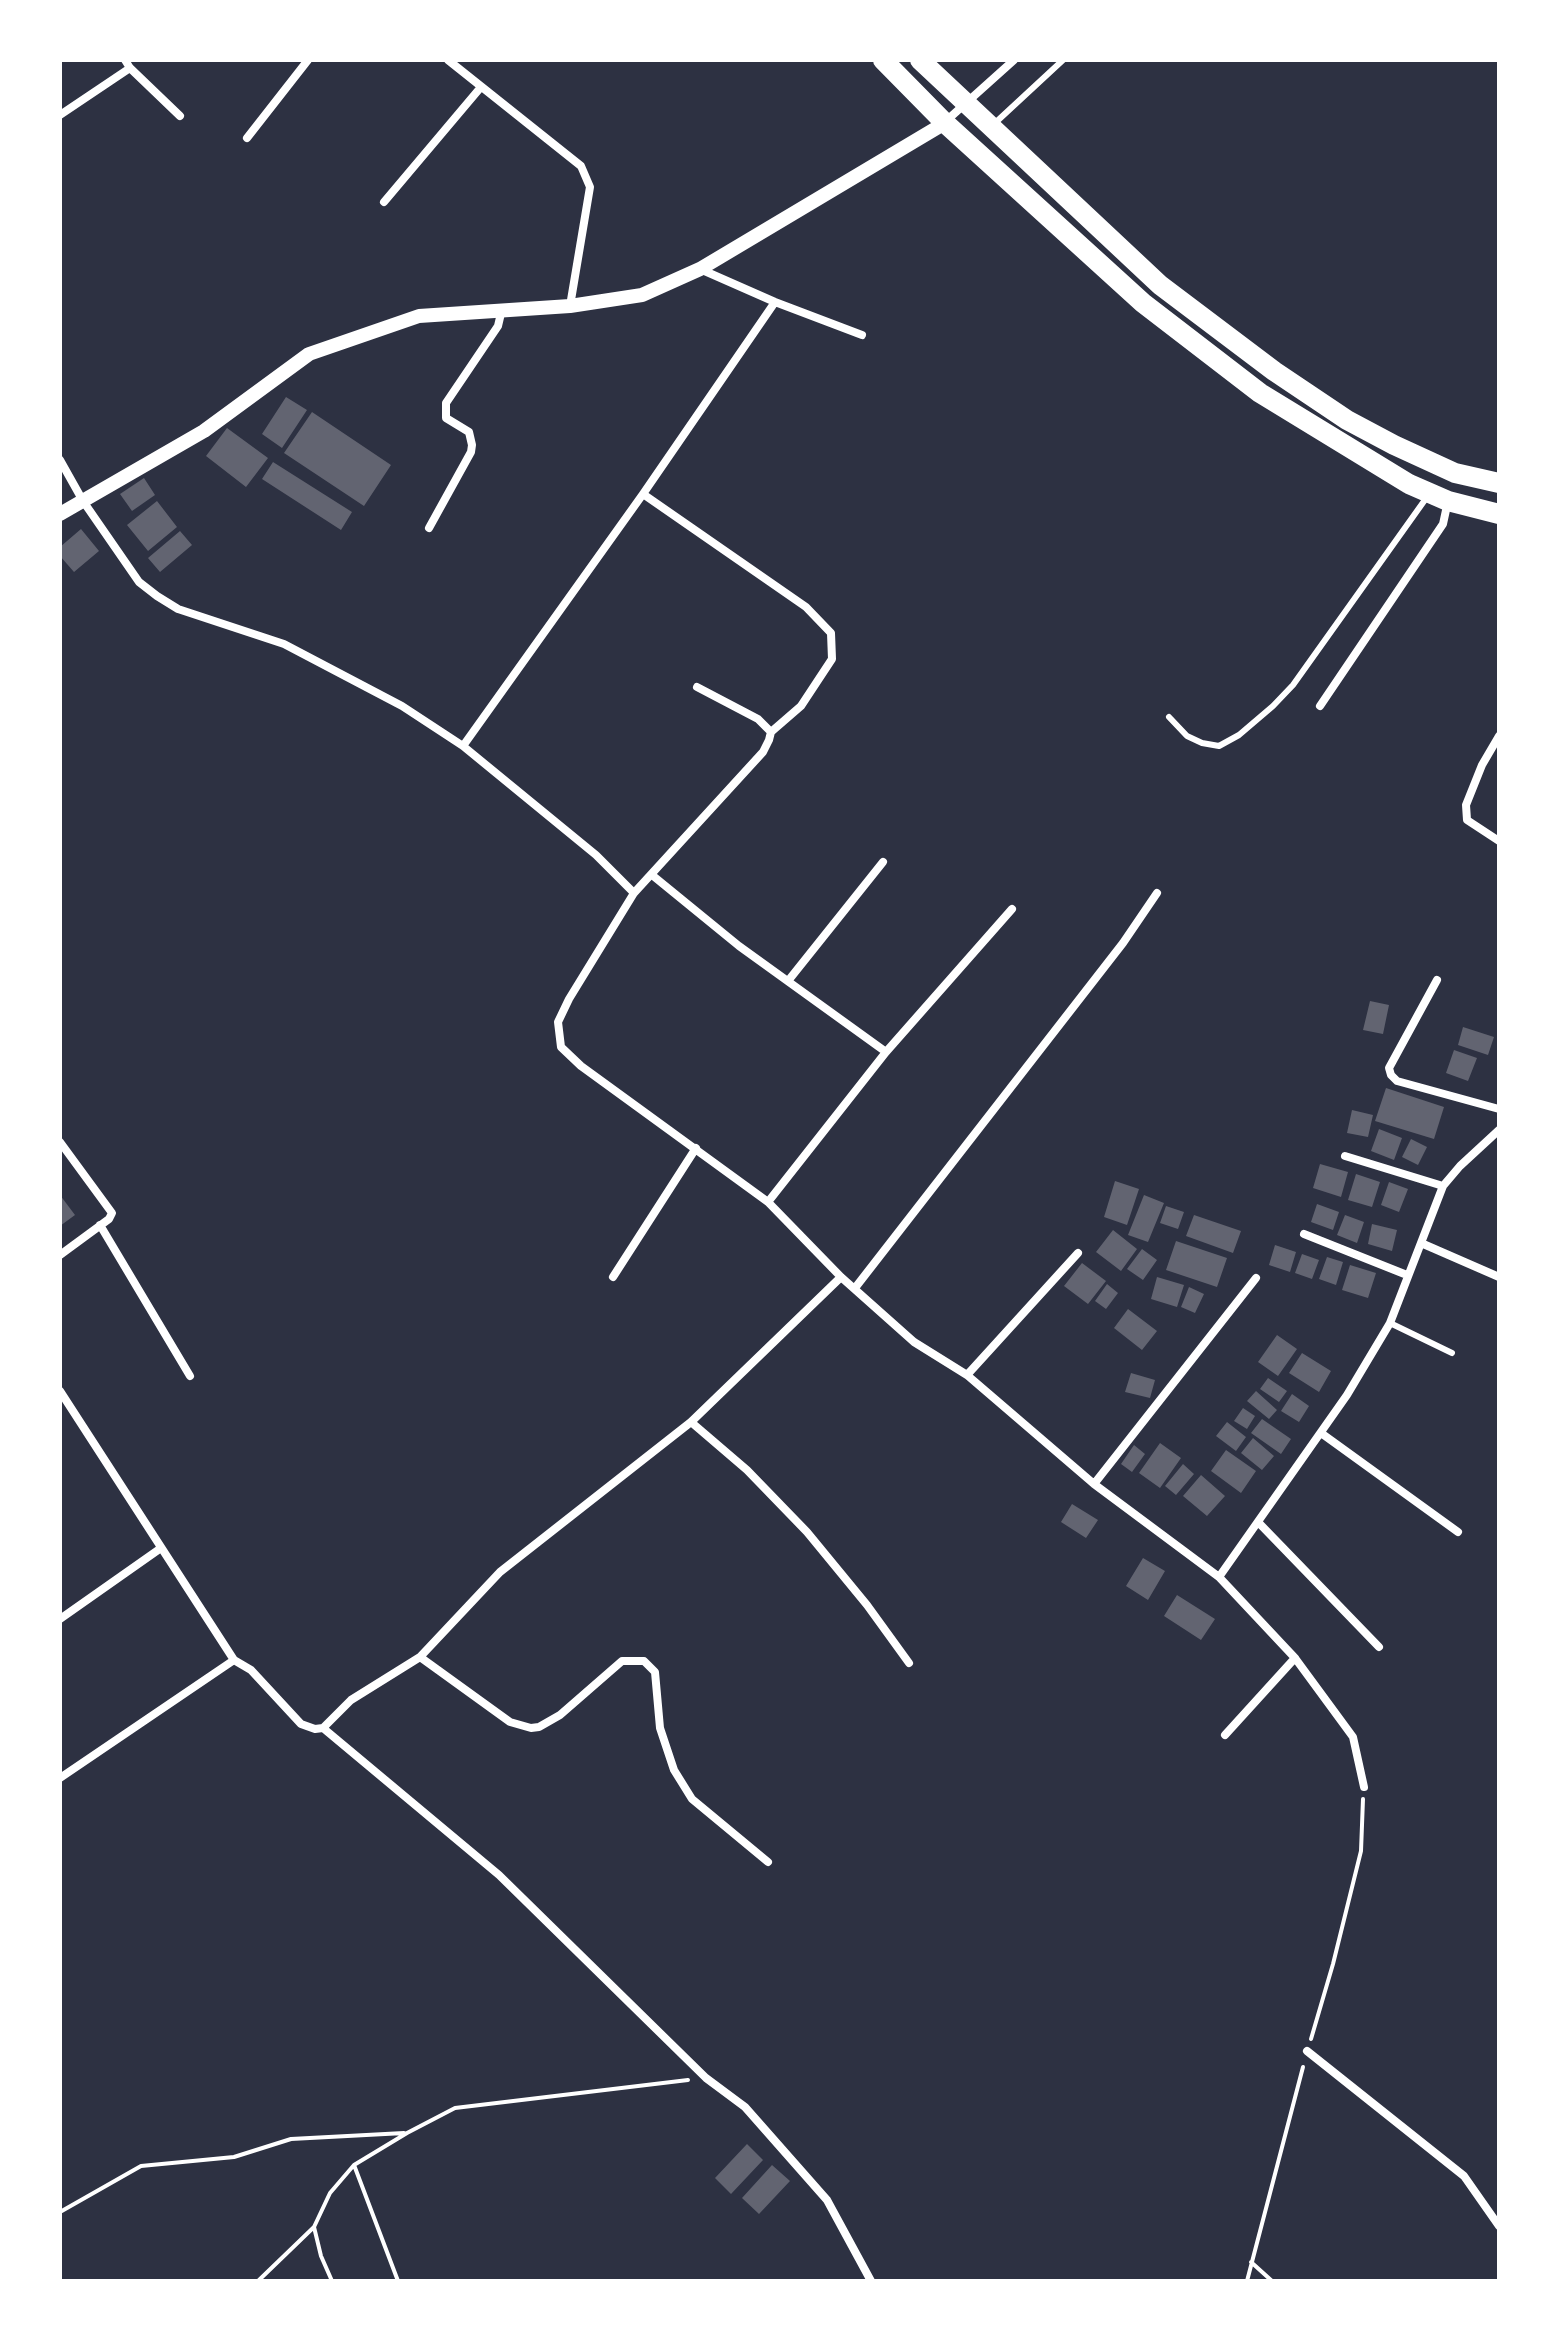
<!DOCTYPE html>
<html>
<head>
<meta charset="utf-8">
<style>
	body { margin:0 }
	#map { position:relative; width:1559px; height:2341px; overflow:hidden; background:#2d3142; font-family:Literata,serif }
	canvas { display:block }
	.frame { position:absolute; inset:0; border:62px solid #fff; pointer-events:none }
</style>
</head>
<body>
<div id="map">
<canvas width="1559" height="2341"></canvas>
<div class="frame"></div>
</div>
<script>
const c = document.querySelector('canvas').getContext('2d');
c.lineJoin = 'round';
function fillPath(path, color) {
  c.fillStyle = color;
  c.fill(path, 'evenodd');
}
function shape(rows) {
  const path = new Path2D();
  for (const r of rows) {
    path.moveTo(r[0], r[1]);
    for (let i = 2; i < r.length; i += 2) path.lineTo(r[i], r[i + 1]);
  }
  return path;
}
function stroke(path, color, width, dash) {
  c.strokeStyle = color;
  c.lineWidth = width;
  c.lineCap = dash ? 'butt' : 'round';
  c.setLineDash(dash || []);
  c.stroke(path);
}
fillPath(shape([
	[286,397,307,410,282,448,262,434],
	[312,412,391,465,364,506,284,453],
	[227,428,268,458,246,487,206,456],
	[273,462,352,512,341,530,262,479],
	[144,478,155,495,132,511,120,494],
	[157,501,177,527,148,551,127,525],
	[81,529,99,551,74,572,60,556,60,547],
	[180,531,192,545,160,572,148,558],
	[1370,1001,1389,1005,1383,1034,1363,1030],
	[1463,1027,1494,1037,1488,1055,1458,1045],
	[1454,1050,1477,1058,1468,1081,1446,1073],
	[1386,1088,1444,1107,1434,1139,1375,1121],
	[1352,1110,1373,1115,1368,1137,1347,1133],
	[1379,1129,1402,1138,1394,1160,1371,1151],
	[1411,1139,1427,1147,1418,1165,1402,1157],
	[1320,1164,1348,1172,1341,1197,1313,1188],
	[1356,1174,1380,1182,1372,1207,1348,1200],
	[1115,1181,1139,1189,1127,1225,1104,1217],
	[1389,1182,1408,1189,1399,1212,1381,1205],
	[60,1195,75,1215,60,1226],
	[1144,1195,1164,1203,1148,1242,1128,1235],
	[1317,1204,1339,1212,1333,1230,1311,1222],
	[1166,1206,1184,1212,1178,1229,1160,1223],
	[1194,1215,1241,1231,1233,1253,1186,1236],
	[1345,1215,1364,1222,1357,1243,1337,1235],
	[1372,1224,1397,1230,1392,1251,1368,1244],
	[1113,1230,1137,1249,1121,1271,1096,1252],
	[1176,1241,1227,1258,1217,1287,1166,1270],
	[1275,1245,1296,1252,1290,1272,1269,1265],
	[1142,1249,1157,1260,1143,1280,1127,1269],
	[1302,1254,1319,1260,1312,1279,1295,1273],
	[1327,1257,1343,1262,1336,1285,1319,1279],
	[1082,1263,1106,1281,1088,1304,1064,1286],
	[1350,1265,1376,1273,1368,1298,1342,1290],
	[1157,1277,1184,1285,1177,1307,1151,1299],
	[1107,1284,1118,1293,1106,1309,1095,1301],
	[1189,1287,1204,1294,1195,1313,1181,1307],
	[1128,1309,1157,1331,1142,1350,1114,1328],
	[1277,1335,1297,1349,1278,1376,1258,1362],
	[1302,1353,1331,1371,1319,1392,1289,1373],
	[1131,1373,1155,1380,1150,1398,1125,1392],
	[1268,1378,1287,1391,1279,1402,1260,1389],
	[1256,1391,1277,1410,1269,1419,1247,1401],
	[1292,1394,1309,1406,1299,1422,1281,1411],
	[1243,1408,1255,1416,1247,1429,1234,1421],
	[1262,1419,1291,1439,1281,1454,1251,1433],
	[1227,1422,1246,1437,1236,1451,1216,1436],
	[1253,1438,1274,1456,1262,1470,1241,1453],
	[1160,1443,1181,1458,1160,1488,1139,1473],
	[1134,1445,1145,1454,1132,1472,1121,1464],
	[1226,1450,1256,1471,1241,1493,1211,1471],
	[1183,1464,1194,1474,1176,1495,1165,1486],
	[1201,1475,1225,1496,1207,1516,1183,1496],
	[1072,1504,1098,1520,1086,1538,1061,1522],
	[1143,1558,1165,1571,1148,1600,1126,1586],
	[1177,1595,1215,1619,1201,1640,1164,1616],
	[747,2144,763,2160,731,2194,715,2178],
	[772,2165,790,2181,759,2214,742,2198]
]), '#626471');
stroke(shape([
	[1311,2039,1333,1964,1361,1851,1363,1799],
	[354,2165,398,2281],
	[60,2212,141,2166,234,2157,291,2139,404,2133],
	[1251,2262,1272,2281],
	[258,2281,314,2227],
	[332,2281,321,2256,314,2227,330,2193,354,2165,407,2133,455,2108,688,2080],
	[1247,2281,1303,2067]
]), '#fff', 4);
stroke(shape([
	[995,123,1063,60],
	[1169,717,1187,736,1202,743,1219,746,1239,735,1273,706,1293,685,1427,497],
	[1390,1323,1452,1353]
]), '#fff', 6);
stroke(shape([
	[125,60,130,68,180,116],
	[448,60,581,166,590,187,570,306],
	[60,115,130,68],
	[946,121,1014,60],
	[247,138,308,60],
	[384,202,481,87],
	[700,269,775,302,862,335],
	[60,460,83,501,139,582,157,596,178,609,284,644,402,706,463,746,596,855,634,893],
	[643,494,806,607,831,633,832,659,801,706,771,732],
	[429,528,471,452,472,445,469,432,446,418,446,403,498,326,502,309],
	[697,687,758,719,771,732,769,740,763,752,634,893,569,999,558,1022,561,1047,581,1066,768,1202,841,1277,914,1342,967,1375,1094,1484,1219,1577,1295,1658,1353,1737,1364,1787],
	[1320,706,1443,524,1448,501],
	[1499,736,1482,765,1466,805,1467,820,1499,841],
	[463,746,643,494,775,302],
	[652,875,739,946,886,1052],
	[1437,980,1389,1068,1391,1075,1397,1081,1499,1109],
	[788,981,883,862],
	[60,1142,112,1213,109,1219,60,1255],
	[1345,1156,1443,1186],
	[768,1202,886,1052,1012,909],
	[100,1225,190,1376],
	[1304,1234,1407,1275],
	[1421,1243,1499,1277],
	[613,1277,696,1148],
	[855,1288,1123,943,1157,893],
	[967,1375,1078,1253],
	[60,1391,234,1660,251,1670,301,1724,315,1729,323,1728,499,1875,706,2078,745,2107,827,2200,871,2281],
	[691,1422,747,1470,807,1532,867,1605,909,1663],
	[1321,1433,1458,1532],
	[1094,1484,1256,1278],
	[1258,1522,1379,1647],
	[1219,1577,1347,1395,1390,1323,1443,1186,1460,1166,1499,1130],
	[60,1619,161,1548],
	[420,1657,510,1722,531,1728,539,1727,560,1715,622,1661,644,1661,655,1672,660,1728,674,1770,692,1799,768,1862],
	[323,1728,351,1700,420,1657,500,1572,691,1422,841,1277],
	[1225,1735,1295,1658],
	[60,1778,234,1660],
	[1307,2051,1464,2176,1499,2226]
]), '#fff', 8);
stroke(shape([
	[60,514,204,431,309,354,419,316,570,306,642,295,700,269,945,123]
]), '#fff', 14);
stroke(shape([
	[883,60,945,123,1143,303,1260,393,1409,484,1448,501,1499,514],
	[920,60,1160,285,1274,371,1347,420,1394,445,1455,473,1499,483]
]), '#fff', 20);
</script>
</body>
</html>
